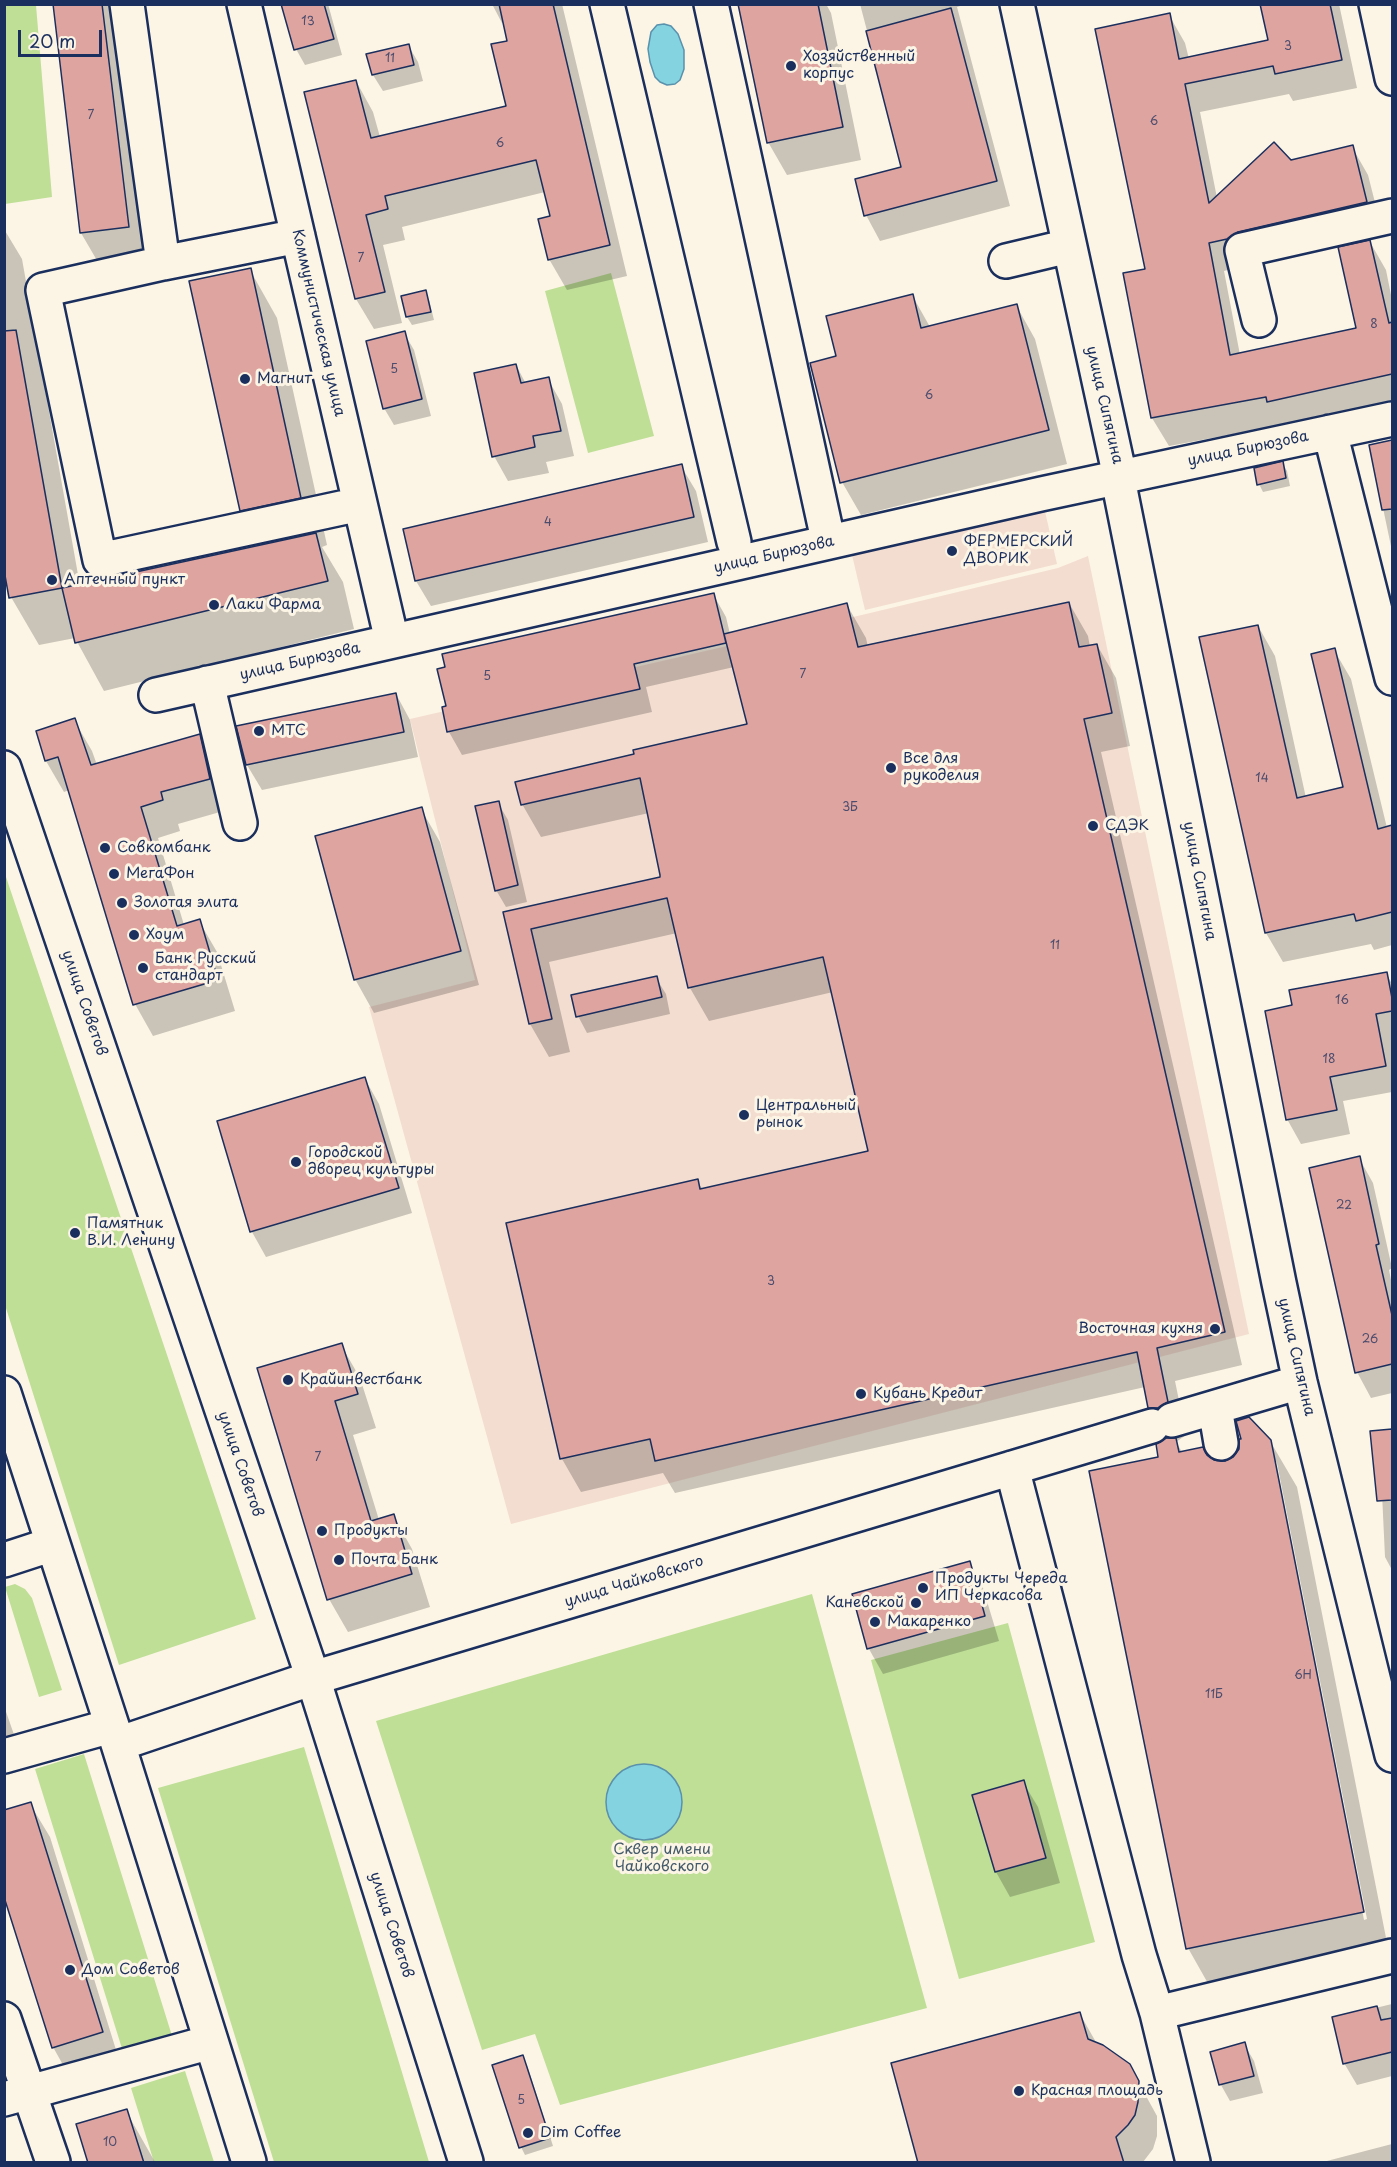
<!DOCTYPE html>
<html>
<head>
<meta charset="utf-8">
<style>
	body { margin:0 }
	#map { position:relative; width:1397px; height:2167px; overflow:hidden; background:#fcf5e5; font-family:"Playpen Sans",sans-serif }
	canvas { display:block }
	.frame { position:absolute; inset:0; border:6px solid #1b2f5e; pointer-events:none }
	.scale { position:absolute; left:18px; top:30px; width:84px; height:27px; box-sizing:border-box; border:3px solid #1b2f5e; border-top:0; padding-left:8px; font-size:18px; line-height:21px; white-space:nowrap; color:#1b2f5e; -webkit-text-stroke:4px #fcf5e5; paint-order:stroke }
</style>
</head>
<body>
<div id="map">
<canvas width="1397" height="2167"></canvas>
<div class="frame"></div>
<div class="scale">20 m</div>
</div>
<script>
const c = document.querySelector('canvas').getContext('2d');
c.lineJoin = 'round';
function fillPath(path, color) {
  c.fillStyle = color;
  c.fill(path, 'evenodd');
}
function shape(rows) {
  const path = new Path2D();
  for (const r of rows) {
    if (r.length === 3) {
      path.moveTo(r[0] + r[2], r[1]);
      path.arc(r[0], r[1], r[2], 0, 2 * Math.PI);
      continue;
    }
    path.moveTo(r[0], r[1]);
    for (let i = 2; i < r.length; i += 2) path.lineTo(r[i], r[i + 1]);
  }
  return path;
}
function stroke(path, color, width, dash) {
  c.strokeStyle = color;
  c.lineWidth = width;
  c.lineCap = dash ? 'butt' : 'round';
  c.setLineDash(dash || []);
  c.stroke(path);
}
function drawText(font, color, halo, rows, align = 'center') {
  c.font = font + ' "Playpen Sans",sans-serif';
  c.lineWidth = 6;
  c.setLineDash([]);
  c.textBaseline = 'middle';
  c.strokeStyle = halo;
  c.fillStyle = color;
  for (const [text, x, y, turn = 0] of rows) {
    c.save();
    c.translate(x, y);
    c.rotate((+turn || 0) * Math.PI / 180);
    c.textAlign = isNaN(turn) ? turn : align;
    if (halo) c.strokeText(text, 0, 0);
    c.fillText(text, 0, 0);
    c.restore();
  }
}
fillPath(shape([
	[1041,494,1057,564,865,610,848,538],
	[1088,556,1249,1334,511,1524,369,1007,475,980,410,719,866,614,1058,568]
]), '#f3ddd0');
fillPath(shape([
	[4,5,36,5,52,197,5,204],
	[611,273,654,436,588,453,545,291],
	[4,871,256,1619,119,1665,5,1305],
	[15,1584,25,1589,32,1598,62,1690,39,1697,5,1587],
	[812,1594,927,2008,560,2105,535,2034,482,2050,376,1721],
	[1008,1623,1095,1942,959,1979,871,1660],
	[304,1747,429,2162,274,2162,158,1788],
	[84,1754,173,2039,124,2055,35,1769],
	[185,2071,214,2162,154,2162,131,2088]
]), '#bfdf97');
const water = shape([
	[664,24,671,26,678,34,684,50,684,69,680,80,675,84,667,85,660,82,655,77,650,62,648,49,651,32,657,25,664,24],
	[644,1802,38]
]);
fillPath(water, '#84d3e0');
stroke(water, '#5a91ac', 1.5);
fillPath(shape([
	[54,4,123,4,155,275,109,281,81,233],
	[283,4,328,4,342,55,305,65,296,49],
	[492,4,562,4,627,276,567,290,549,259,552,217,545,192,402,227,405,240,383,245,402,323,374,329,356,299,356,81,373,112,380,137,508,107,509,42,505,22,502,23],
	[739,4,826,4,831,13,861,160,787,175,768,142],
	[860,4,967,4,957,7,1010,206,880,241,866,215,903,168],
	[1262,4,1339,4,1357,88,1293,101,1289,94,1200,112,1217,198,1290,162,1352,147,1368,175,1382,230,1224,271,1240,355,1358,329,1370,242,1386,270,1392,300,1392,406,1285,429,1282,425,1169,446,1152,418,1125,274,1147,270,1169,15,1185,43,1189,59,1270,41],
	[408,45,418,62,423,81,383,91,373,75],
	[4,229,22,259,80,586,262,546,241,510,250,270,277,318,327,545,322,547,343,582,354,629,104,691,75,638,39,645,11,597,4,561],
	[425,292,429,300,434,320,412,325,407,317,403,297],
	[912,295,930,327,1016,305,1035,339,1067,464,861,515,842,482,838,357],
	[404,333,414,350,431,416,394,425,384,408],
	[516,365,526,384,548,379,562,404,574,456,546,462,549,473,508,481,494,456],
	[1392,442,1392,551,1370,446],
	[1282,463,1287,471,1290,486,1263,492,1259,484],
	[681,466,696,491,708,542,431,606,416,581],
	[713,594,726,617,730,634,847,605,866,638,868,647,1069,603,1088,636,1090,647,1097,645,1116,678,1130,746,1101,752,1242,1365,1175,1381,1186,1435,1176,1442,1182,1452,1207,1457,1213,1462,1225,1463,1270,1441,1297,1487,1390,1958,1214,1994,1188,1948,1160,1459,1168,1439,1150,1407,1145,1387,675,1493,663,1473,581,1492,562,1459,508,1224,697,1181,703,1190,870,1152,833,992,709,1021,690,988,677,933,549,962,570,1052,549,1057,530,1024,505,913,661,878,649,813,541,837,522,804,636,755,749,726,734,667,646,687,652,712,462,755,449,732,444,708],
	[1274,1459,1277,1463,1367,1919,1364,1920],
	[1258,626,1275,656,1306,798,1345,788,1334,650,1351,679,1387,828,1392,827,1392,945,1374,950,1371,944,1283,962,1266,933,1201,639],
	[396,694,410,720,418,757,262,790,247,765,238,727],
	[74,720,92,751,97,765,199,736,217,767,227,810,178,824,180,831,158,838,184,925,199,921,217,952,235,1011,153,1036,135,1004,69,790,64,792,46,761,38,732],
	[498,803,508,820,527,902,506,907,496,890],
	[421,809,440,842,479,985,374,1013,355,979],
	[1386,973,1392,984,1392,1092,1343,1101,1350,1134,1301,1144,1287,1119,1293,1006],
	[656,978,666,994,670,1014,587,1033,578,1016],
	[365,1079,379,1104,412,1213,266,1257,252,1232,219,1122],
	[1359,1158,1373,1183,1392,1268,1389,1270,1392,1285,1392,1393,1371,1398,1357,1372],
	[341,1345,360,1378,376,1428,353,1435,379,1520,393,1515,412,1549,430,1607,348,1632,329,1599,259,1369],
	[1392,1431,1392,1570,1385,1557,1382,1493,1371,1433],
	[969,1562,983,1588,999,1641,883,1674,869,1649,853,1595],
	[4,1706,26,1769,4,1776],
	[1023,1782,1038,1807,1060,1883,1010,1897,996,1872,974,1796],
	[30,1804,50,1837,121,2066,72,2081,53,2047],
	[1392,2004,1392,2076,1357,2085,1344,2063,1334,2018],
	[1080,2014,1097,2044,1129,2065,1157,2116,1157,2136,1153,2149,1143,2162,919,2162],
	[1244,2044,1254,2061,1263,2093,1230,2101,1221,2085,1212,2053],
	[522,2057,527,2065,553,2146,525,2155,521,2147],
	[126,2111,155,2162,89,2162],
	[1392,2144,1392,2162,1323,2162]
]), '#0003');
const building = shape([
	[53,4,102,4,129,227,80,233,53,4],
	[281,4,324,4,334,39,294,50,281,4],
	[499,4,553,4,610,245,548,260,538,219,550,216,536,160,385,196,388,209,366,215,385,292,355,299,304,92,356,80,371,138,506,106,491,44,507,41,499,4],
	[738,4,818,4,843,127,767,143,738,4],
	[1260,4,1330,4,1342,60,1275,74,1273,66,1185,84,1209,203,1274,142,1291,160,1353,145,1367,202,1238,232,1227,239,1209,243,1230,355,1356,328,1338,247,1370,240,1389,323,1392,322,1392,374,1267,402,1266,397,1151,418,1123,273,1145,269,1095,29,1170,13,1179,59,1268,40,1260,4],
	[951,8,997,181,864,216,855,179,901,167,866,31,951,8],
	[409,44,414,65,372,75,366,54,409,44],
	[251,268,301,498,240,511,189,281,251,268],
	[426,290,431,312,406,317,401,296,426,290],
	[913,294,921,328,1017,304,1049,430,840,483,810,363,836,356,826,316,913,294],
	[16,330,62,588,9,598,4,570,4,331,16,330],
	[405,331,422,399,383,409,366,341,405,331],
	[516,364,521,383,549,377,561,431,533,436,535,447,492,457,474,373,516,364],
	[1392,440,1392,509,1382,510,1369,445,1392,440],
	[1283,461,1286,478,1257,485,1254,468,1283,461],
	[682,464,694,517,415,581,403,529,682,464],
	[316,533,328,581,75,643,62,588,316,533],
	[714,593,726,643,634,664,640,689,447,732,442,707,446,706,437,669,445,667,442,654,714,593],
	[1069,602,1079,647,1097,644,1112,713,1084,719,1225,1332,1157,1348,1168,1402,1158,1408,1148,1408,1137,1352,655,1461,650,1439,560,1459,506,1223,698,1179,700,1189,868,1151,823,957,688,988,667,898,531,929,552,1019,529,1024,503,912,660,877,660,875,640,778,521,805,515,782,634,754,633,750,747,724,724,634,847,603,858,647,1069,602],
	[1258,625,1297,798,1343,787,1311,654,1335,648,1378,829,1392,825,1392,912,1356,921,1354,914,1265,933,1199,637,1258,625],
	[396,693,404,732,246,765,236,726,396,693],
	[75,718,91,765,200,734,210,779,161,792,163,800,141,807,177,926,200,919,218,980,133,1005,58,757,45,761,36,731,75,718],
	[499,801,518,885,495,891,475,806,499,801],
	[422,807,461,951,354,980,315,836,422,807],
	[1387,972,1392,998,1392,1011,1376,1014,1386,1066,1330,1077,1337,1110,1286,1120,1265,1011,1292,1005,1289,990,1387,972],
	[657,976,662,997,576,1017,571,995,657,976],
	[365,1077,399,1188,250,1232,217,1121,365,1077],
	[1360,1156,1379,1244,1376,1245,1392,1315,1392,1364,1355,1373,1309,1168,1360,1156],
	[342,1343,358,1394,335,1401,371,1521,394,1514,412,1574,327,1600,257,1368,342,1343],
	[1249,1417,1271,1440,1364,1912,1186,1949,1089,1471,1158,1457,1156,1444,1166,1438,1176,1438,1179,1452,1203,1447,1207,1455,1214,1460,1225,1461,1233,1457,1239,1449,1239,1439,1241,1439,1236,1421,1249,1417],
	[1392,1429,1392,1500,1377,1501,1370,1431,1392,1429],
	[970,1561,985,1616,867,1649,852,1594,970,1561],
	[1024,1780,1046,1858,995,1872,972,1795,1024,1780],
	[31,1802,103,2032,52,2048,4,1897,4,1810,31,1802],
	[1377,2006,1381,2020,1392,2018,1392,2052,1343,2064,1332,2017,1377,2006],
	[1080,2012,1088,2039,1103,2045,1130,2064,1139,2081,1138,2102,1135,2115,1128,2125,1116,2137,1124,2163,918,2163,891,2063,1080,2012],
	[1245,2042,1254,2076,1219,2085,1210,2052,1245,2042],
	[523,2055,550,2138,519,2148,492,2065,523,2055],
	[127,2109,144,2163,88,2163,76,2124,127,2109]
]);
fillPath(building, '#dea49f');
stroke(building, '#1b2f5e', 1.5);
const minor = shape([
	[127,4,163,263,298,236],
	[244,4,392,641],
	[607,4,734,542],
	[711,4,825,526],
	[1017,4,1120,477,1121,494,1279,1283,1300,1382,1392,1755],
	[1376,4,1392,78],
	[1006,261,1069,246],
	[163,263,43,290,100,560,360,504],
	[1259,320,1242,250,1392,216],
	[1330,432,1392,678],
	[207,683,240,823],
	[156,695,1041,494,1392,419],
	[4,768,313,1678,466,2162],
	[4,1393,118,1744,249,2162],
	[1215,1408,1221,1443],
	[1172,1420,1300,1382],
	[1012,1468,1139,1955,1157,2013,1193,2162],
	[4,1560,53,1544],
	[118,1744,313,1678,1152,1426],
	[4,1756,111,1726],
	[1157,2013,1392,1956],
	[4,2019,53,2162],
	[4,2099,211,2042]
]);
stroke(minor, '#1b2f5e', 38);
stroke(minor, '#fcf5e5', 33);
for (const [x, y, r, color] of [
	[791,66,6,"#1b2f5e"],
	[245,379,6,"#1b2f5e"],
	[952,551,6,"#1b2f5e"],
	[52,580,6,"#1b2f5e"],
	[214,605,6,"#1b2f5e"],
	[259,731,6,"#1b2f5e"],
	[891,768,6,"#1b2f5e"],
	[1093,826,6,"#1b2f5e"],
	[105,848,6,"#1b2f5e"],
	[114,874,6,"#1b2f5e"],
	[122,903,6,"#1b2f5e"],
	[134,935,6,"#1b2f5e"],
	[143,968,6,"#1b2f5e"],
	[744,1115,6,"#1b2f5e"],
	[296,1162,6,"#1b2f5e"],
	[75,1233,6,"#1b2f5e"],
	[1215,1329,6,"#1b2f5e"],
	[288,1380,6,"#1b2f5e"],
	[861,1394,6,"#1b2f5e"],
	[322,1531,6,"#1b2f5e"],
	[339,1560,6,"#1b2f5e"],
	[923,1588,6,"#1b2f5e"],
	[916,1603,6,"#1b2f5e"],
	[875,1622,6,"#1b2f5e"],
	[70,1970,6,"#1b2f5e"],
	[1019,2091,6,"#1b2f5e"],
	[528,2133,6,"#1b2f5e"]
]) {
  const dot = new Path2D();
  dot.arc(x, y, r, 0, 2 * Math.PI);
  c.fillStyle = color;
  c.fill(dot);
  stroke(dot, '#fcf5e5', 2);
}
drawText('12px', '#4c4c6e', null, [
	["13",308,22],
	["3",1288,47],
	["11",390,59],
	["7",91,116],
	["6",1154,122],
	["6",500,144],
	["7",361,259],
	["8",1374,325],
	["5",394,370],
	["6",929,396],
	["4",548,523],
	["7",803,675],
	["5",487,677],
	["14",1262,779],
	["3Б",850,808],
	["11",1055,946],
	["16",1342,1001],
	["18",1329,1060],
	["22",1344,1206],
	["3",771,1282],
	["26",1370,1340],
	["7",318,1458],
	["6Н",1303,1676],
	["11Б",1214,1695],
	["5",521,2101],
	["10",110,2143]
]);
drawText('15px', '#1b2f5e', '#fcf5e5', [
	["Хозяйственный",803,57],
	["корпус",803,74],
	["Магнит",257,379],
	["ФЕРМЕРСКИЙ",964,542],
	["ДВОРИК",964,559],
	["Аптечный пункт",64,580],
	["Лаки Фарма",226,605],
	["МТС",271,731],
	["Все для",903,759],
	["рукоделия",903,776],
	["СДЭК",1105,826],
	["Совкомбанк",117,848],
	["МегаФон",126,874],
	["Золотая элита",134,903],
	["Хоум",146,935],
	["Банк Русский",155,959],
	["стандарт",155,976],
	["Центральный",756,1106],
	["рынок",756,1123],
	["Городской",308,1153],
	["дворец культуры",308,1170],
	["Памятник",87,1224],
	["В.И. Ленину",87,1241],
	["Восточная кухня",1203,1329,"right"],
	["Крайинвестбанк",300,1380],
	["Кубань Кредит",873,1394],
	["Продукты",334,1531],
	["Почта Банк",351,1560],
	["Продукты Череда",935,1579],
	["ИП Черкасова",935,1596],
	["Каневской",904,1603,"right"],
	["Макаренко",887,1622],
	["Дом Советов",82,1970],
	["Красная площадь",1031,2091],
	["Dim Coffee",540,2133]
], 'left');
drawText('15px', '#1b2f5e', '#fcf5e5', [
	["Коммунистическая улица",318,323,77],
	["улица Сипягина",1104,405,77],
	["улица Бирюзова",1248,449,-12],
	["улица Бирюзова",774,555,-13],
	["улица Бирюзова",300,662,-13],
	["улица Сипягина",1199,881,79],
	["улица Советов",84,1003,71],
	["улица Сипягина",1296,1357,77],
	["улица Советов",240,1464,71],
	["улица Чайковского",634,1582,-17],
	["улица Советов",391,1925,72]
]);
drawText('15px', '#445b6c', '#fcf5e5', [
	["Сквер имени",662,1850],
	["Чайковского",662,1867]
]);
</script>
</body>
</html>
